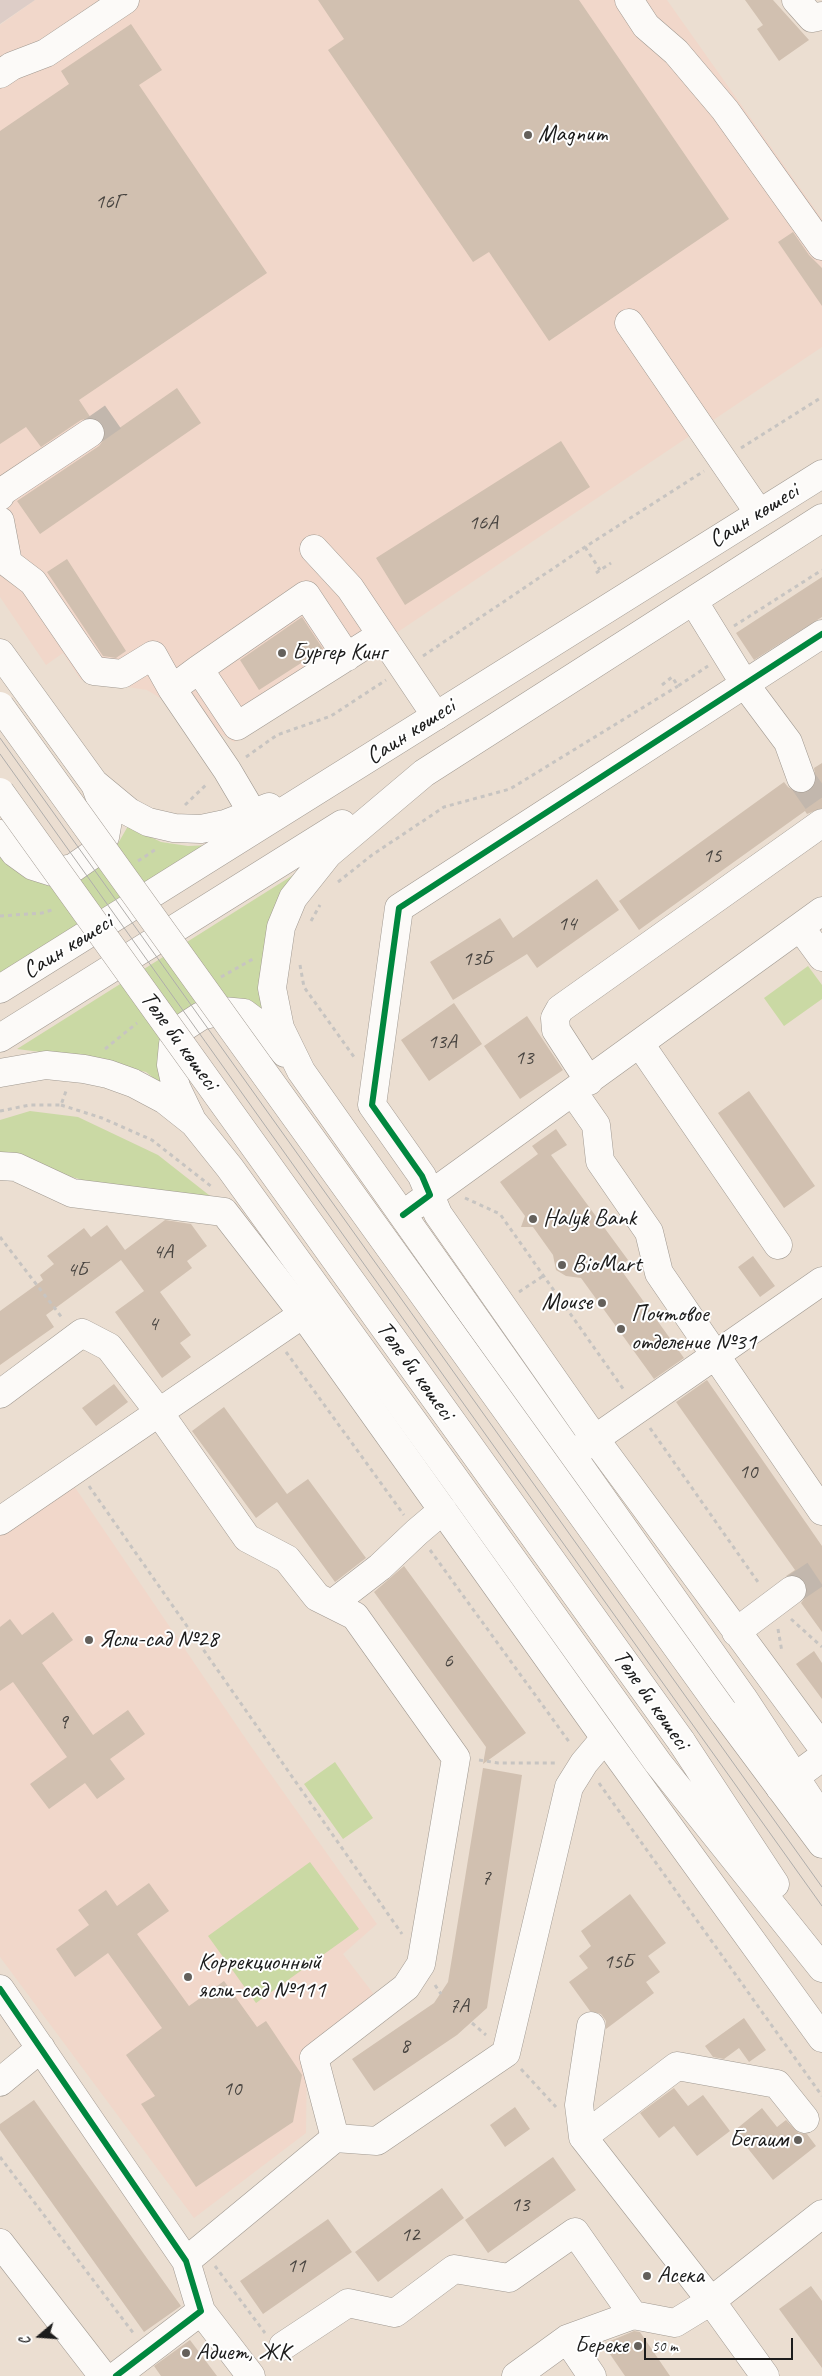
<!DOCTYPE html>
<html>
<head>
<meta charset="utf-8">
<style>
	body { margin:0 }
	#map { position:relative; width:822px; height:2376px; overflow:hidden; background:#ebded1; font-family:Caveat,sans-serif }
	canvas { display:block }
	.north { position:absolute; left:15px; top:2311px; width:50px; height:50px; -webkit-text-stroke:4px #fff; paint-order:stroke; rotate:252deg; font-size:14px; font-weight:700; line-height:20px; text-align:center; color:#1c1c1c }
	.north::after { content:''; display:block; margin:auto; width:18px; height:22px; background:#1c1c1c; clip-path:polygon(50% 0,100% 100%,50% 72%,0 100%) }
	.scale { position:absolute; left:644px; top:2338px; width:149px; height:22px; box-sizing:border-box; border:2px solid #1c1c1c; border-top:0; padding-left:6px; font-size:15px; line-height:18px; white-space:nowrap; color:#1c1c1c; -webkit-text-stroke:4px #fff; paint-order:stroke }
</style>
</head>
<body>
<div id="map">
<canvas width="822" height="2376"></canvas>
<div class="north">С</div>
<div class="scale">50 m</div>
</div>
<script>
const c = document.querySelector('canvas').getContext('2d');
c.lineJoin = 'round';
function fillPath(path, color) {
  c.fillStyle = color;
  c.fill(path, 'evenodd');
}
function shape(rows) {
  const path = new Path2D();
  for (const r of rows) {
    path.moveTo(r[0], r[1]);
    for (let i = 2; i < r.length; i += 2) path.lineTo(r[i], r[i + 1]);
  }
  return path;
}
function stroke(path, color, width, dash) {
  c.strokeStyle = color;
  c.lineWidth = width;
  c.lineCap = dash ? 'butt' : 'round';
  c.setLineDash(dash || []);
  c.stroke(path);
}
function drawText(font, color, halo, rows, align = 'center') {
  c.font = font + ' Caveat,sans-serif';
  c.lineWidth = 4;
  c.setLineDash([]);
  c.textBaseline = 'middle';
  c.strokeStyle = halo;
  c.fillStyle = color;
  for (const [text, x, y, turn = 0] of rows) {
    c.save();
    c.translate(x, y);
    c.rotate((+turn || 0) * Math.PI / 180);
    c.textAlign = isNaN(turn) ? turn : align;
    if (halo) c.strokeText(text, 0, 0);
    c.fillText(text, 0, 0);
    c.restore();
  }
}
fillPath(shape([
	[35,0,667,0,822,219,822,347,234,742,147,690,81,680,63,653,46,665,0,597,0,25],
	[72,1483,250,1745,377,1924,343,1954,376,1997,307,2050,306,2133,194,2218,0,1957,0,1534]
]), '#f1d7ca');
fillPath(shape([
	[0,0,35,0,0,24]
]), '#ddcdc7');
fillPath(shape([
	[128,826,161,842,188,846,211,845,0,978,0,850,23,874,112,854],
	[298,872,266,1017,178,1022,167,1089,146,1072,80,1057,17,1049],
	[808,966,822,985,822,999,784,1026,764,998],
	[30,1111,78,1117,158,1155,214,1199,113,1189,28,1164,0,1158,0,1120],
	[335,1762,373,1818,343,1839,304,1784],
	[310,1862,359,1929,256,2003,208,1936]
]), '#cad9a4');
fillPath(shape([
	[318,0,579,0,729,219,549,341,489,252,473,262,328,50,344,39],
	[745,0,773,0,809,40,779,61,757,29,763,25],
	[131,24,162,70,139,85,267,273,79,400,91,418,81,420,41,447,26,427,0,444,0,131,69,84,61,71],
	[793,232,809,255,822,268,822,306,778,242],
	[177,388,201,423,40,534,17,501,99,446,105,438],
	[561,441,590,487,405,605,376,558],
	[67,559,126,651,116,658,103,656,47,572],
	[822,577,822,617,754,660,736,633],
	[302,617,323,649,259,690,240,660],
	[822,763,822,808,807,814,805,811,639,930,619,901,784,782,788,787,798,793,807,792,813,788,816,781,814,768],
	[597,879,619,910,537,968,527,954,453,1000,430,962,500,918,513,938],
	[454,1003,482,1044,429,1081,401,1040],
	[527,1016,563,1070,520,1099,484,1046],
	[749,1091,815,1186,784,1208,718,1113],
	[556,1129,567,1145,551,1155,628,1260,619,1267,684,1358,654,1379,581,1278,566,1276,556,1270,553,1255,533,1227,521,1227,525,1216,500,1182,538,1154,532,1146],
	[165,1220,191,1224,207,1246,187,1261,192,1268,160,1292,191,1335,180,1343,191,1357,162,1378,115,1312,144,1291,121,1260,46,1315,54,1327,0,1365,0,1311,43,1280,40,1275,54,1264,47,1256,84,1228,91,1237,107,1225,125,1250],
	[753,1256,775,1286,760,1297,738,1267],
	[707,1380,822,1546,822,1632,801,1603,806,1596,808,1589,805,1581,798,1576,786,1576,795,1570,676,1402],
	[114,1384,128,1402,96,1426,82,1408],
	[224,1407,287,1494,308,1479,366,1558,335,1582,277,1502,256,1518,192,1431],
	[404,1566,526,1733,483,1764,486,1747,374,1592],
	[53,1612,73,1640,42,1663,93,1735,128,1710,145,1734,110,1759,125,1779,97,1799,85,1783,49,1809,30,1784,67,1757,13,1682,0,1691,0,1627,10,1619,22,1635],
	[814,1651,822,1663,822,1699,796,1664],
	[483,1768,522,1775,487,2008,457,2035,374,2091,352,2059,434,2003,448,1982],
	[149,1883,169,1911,137,1934,189,2006,224,1981,257,2027,266,2021,302,2075,293,2122,196,2187,141,2104,155,2096,126,2055,162,2028,108,1953,75,1977,56,1949,89,1925,78,1910,106,1890,117,1906],
	[630,1894,666,1943,648,1956,660,1972,646,1982,654,1993,606,2029,606,2021,601,2014,590,2011,569,1982,588,1968,579,1956,591,1946,581,1931],
	[744,2018,766,2050,749,2062,739,2048,724,2059,713,2057,705,2046],
	[674,2088,688,2106,703,2095,730,2131,697,2156,674,2126,659,2138,640,2113],
	[34,2100,181,2306,144,2332,0,2130,0,2124],
	[515,2107,530,2129,505,2147,490,2125],
	[762,2108,777,2127,786,2120,799,2133,807,2134,816,2146,773,2180,734,2131],
	[553,2157,576,2190,488,2253,465,2220],
	[442,2188,464,2218,378,2282,355,2252],
	[328,2219,352,2252,263,2314,240,2281],
	[811,2286,822,2301,822,2368,779,2309],
	[634,2331,640,2332,670,2376,625,2376,603,2344],
	[190,2340,217,2376,161,2376,154,2366]
]), '#d1c0b0');
stroke(shape([
	[90,433,113,417],
	[801,778,822,808],
	[792,1590,822,1570]
]), '#c2b7ad', 28, [28, 14]);
const minor = shape([
	[629,0,646,26,676,52,725,110,822,246],
	[796,0,812,18,822,16],
	[0,74,12,66,46,53,125,0],
	[629,323,759,513],
	[0,496,0,493,90,433],
	[0,521,8,563,33,582,94,671,122,674,153,655,172,689,227,770,253,814],
	[314,549,350,588,436,716],
	[694,602,744,683,788,742,801,778],
	[822,634,399,908,372,1105,422,1176,438,1214,595,1439,822,1747],
	[199,669,306,595,347,657],
	[172,689,199,669,237,726,381,635],
	[800,927,822,957],
	[640,1044,778,1245],
	[589,1081,556,1030,555,1018,560,1009,822,823],
	[573,1092,596,1125,600,1161,649,1232,659,1273,822,1511],
	[0,1166,16,1167,72,1193,224,1212,303,1314,605,1738,822,2038],
	[416,1205,822,911],
	[0,1394,82,1333,109,1347,158,1411,247,1538,287,1559,317,1597,355,1616,456,1758,421,1964,406,1987,314,2058,335,2138],
	[579,1450,822,1281],
	[0,1521,303,1314],
	[332,1604,380,1567,417,1532,443,1510],
	[736,1632,792,1590],
	[780,1788,822,1757],
	[0,1989,186,2261,201,2311,251,2376],
	[0,2082,41,2048],
	[583,2137,579,2105,591,2026],
	[0,2243,103,2376],
	[186,2261,335,2138,377,2141,506,2053,569,1787,584,1763,605,1738],
	[567,2339,592,2376],
	[283,2346,348,2303,395,2313,454,2269,509,2278,575,2232,633,2315],
	[116,2376,201,2311],
	[516,2376,567,2339,633,2315,675,2323,711,2301,822,2214],
	[765,2376,711,2301,583,2137,677,2066,777,2084,805,2119]
]);
const major = shape([
	[822,518,424,773,328,854,293,898,281,927,272,988,280,1028,301,1071,743,1698,822,1818],
	[0,653,94,783,129,812,148,822,174,828,201,829,225,824,269,807],
	[0,834,15,853,33,866,52,872,73,868,93,854,105,837,108,820,95,784],
	[0,989,822,474],
	[0,1038,342,824],
	[0,1073,46,1065,84,1069,108,1074,133,1083,165,1100,194,1123,230,1168,452,1475,658,1763,822,1968],
	[191,1118,176,1087,171,1065,173,1044,184,1027,201,1016,222,1011,244,1013,260,1025,285,1053],
	[723,1711,822,1844],
	[681,1741,775,1884]
]);
stroke(minor, '#a09991', 29);
stroke(major, '#a09991', 29);
stroke(shape([
	[741,448,822,397],
	[585,547,600,570],
	[596,573,611,563],
	[734,626,822,570],
	[423,656,585,547,704,471],
	[662,685,672,677,678,686,708,666],
	[246,757,277,735,331,716,386,680],
	[185,805,208,783],
	[138,861,158,848],
	[338,882,372,855,444,807,510,789,678,686],
	[0,916,42,913,55,909],
	[311,921,320,905],
	[300,965,304,987,354,1057],
	[221,977,253,959],
	[105,1049,137,1023],
	[61,1105,102,1118,152,1140,212,1187],
	[0,1111,30,1105,61,1105,66,1091],
	[465,1198,500,1214,624,1390],
	[0,1237,63,1319],
	[519,1292,543,1276],
	[286,1352,404,1515],
	[650,1428,760,1585],
	[89,1486,402,1934],
	[430,1550,570,1743],
	[791,1619,822,1647],
	[778,1629,782,1652],
	[479,1760,498,1763,557,1763],
	[599,1783,822,2096],
	[435,1985,441,1994],
	[472,2023,486,2035],
	[521,2069,556,2107],
	[0,2157,134,2334],
	[215,2266,265,2333]
]), '#c7c4c1', 3, [4, 4]);
stroke(minor, '#fcfaf8', 28);
stroke(major, '#fcfaf8', 28);
stroke(shape([
	[0,738,822,1887],
	[0,754,822,1906]
]), '#afadab', 1);
const majorBridge = shape([
	[0,706,723,1711],
	[0,792,681,1741]
]);
stroke(majorBridge, '#a09991', 29, []);
stroke(majorBridge, '#fcfaf8', 28);
stroke(shape([
	[403,1215,430,1195,422,1176,372,1105,399,908,822,634],
	[0,1989,186,2261,201,2311,116,2376]
]), '#00873e', 6);
for (const [x, y, r, color] of [
	[528,135,5,"#64605b"],
	[282,653,5,"#64605b"],
	[533,1219,5,"#64605b"],
	[562,1265,5,"#64605b"],
	[602,1303,5,"#64605b"],
	[621,1329,5,"#64605b"],
	[89,1640,5,"#64605b"],
	[188,1977,5,"#64605b"],
	[798,2140,5,"#64605b"],
	[647,2276,5,"#64605b"],
	[638,2346,5,"#64605b"],
	[186,2353,5,"#64605b"]
]) {
  const dot = new Path2D();
  dot.arc(x, y, r, 0, 2 * Math.PI);
  c.fillStyle = color;
  c.fill(dot);
  stroke(dot, '#fff', 2);
}
drawText('21px', '#494541', null, [
	["16Г",109,202],
	["16А",483,523],
	["15",712,856],
	["14",567,924],
	["13Б",477,959],
	["13А",442,1042],
	["13",524,1058],
	["4А",163,1252],
	["4Б",77,1270],
	["4",153,1324],
	["10",748,1472],
	["6",448,1661],
	["9",63,1722],
	["7",486,1878],
	["15Б",618,1962],
	["7А",459,2006],
	["8",405,2046],
	["10",232,2089],
	["13",520,2205],
	["12",410,2235],
	["11",296,2266]
]);
drawText('24px', '#1c1c1c', '#fff', [
	["Magnum",538,135],
	["Бургер Кинг",292,653],
	["Halyk Bank",543,1219],
	["BioMart",572,1265],
	["Mouse",592,1303,"right"],
	["Почтовое",631,1315],
	["отделение №31",631,1343],
	["Ясли-сад №28",99,1640],
	["Коррекционный",198,1963],
	["ясли-сад №111",198,1991],
	["Бегаим",788,2140,"right"],
	["Асека",657,2276],
	["Береке",628,2346,"right"],
	["Адиет, ЖК",196,2353]
], 'left');
drawText('24px', '#1c1c1c', '#fff', [
	["Саин көшесі",754,516,-32],
	["Саин көшесі",411,732,-33],
	["Саин көшесі",68,947,-32],
	["Төле би көшесі",179,1041,54],
	["Төле би көшесі",415,1371,54],
	["Төле би көшесі",651,1700,55]
]);
</script>
</body>
</html>
